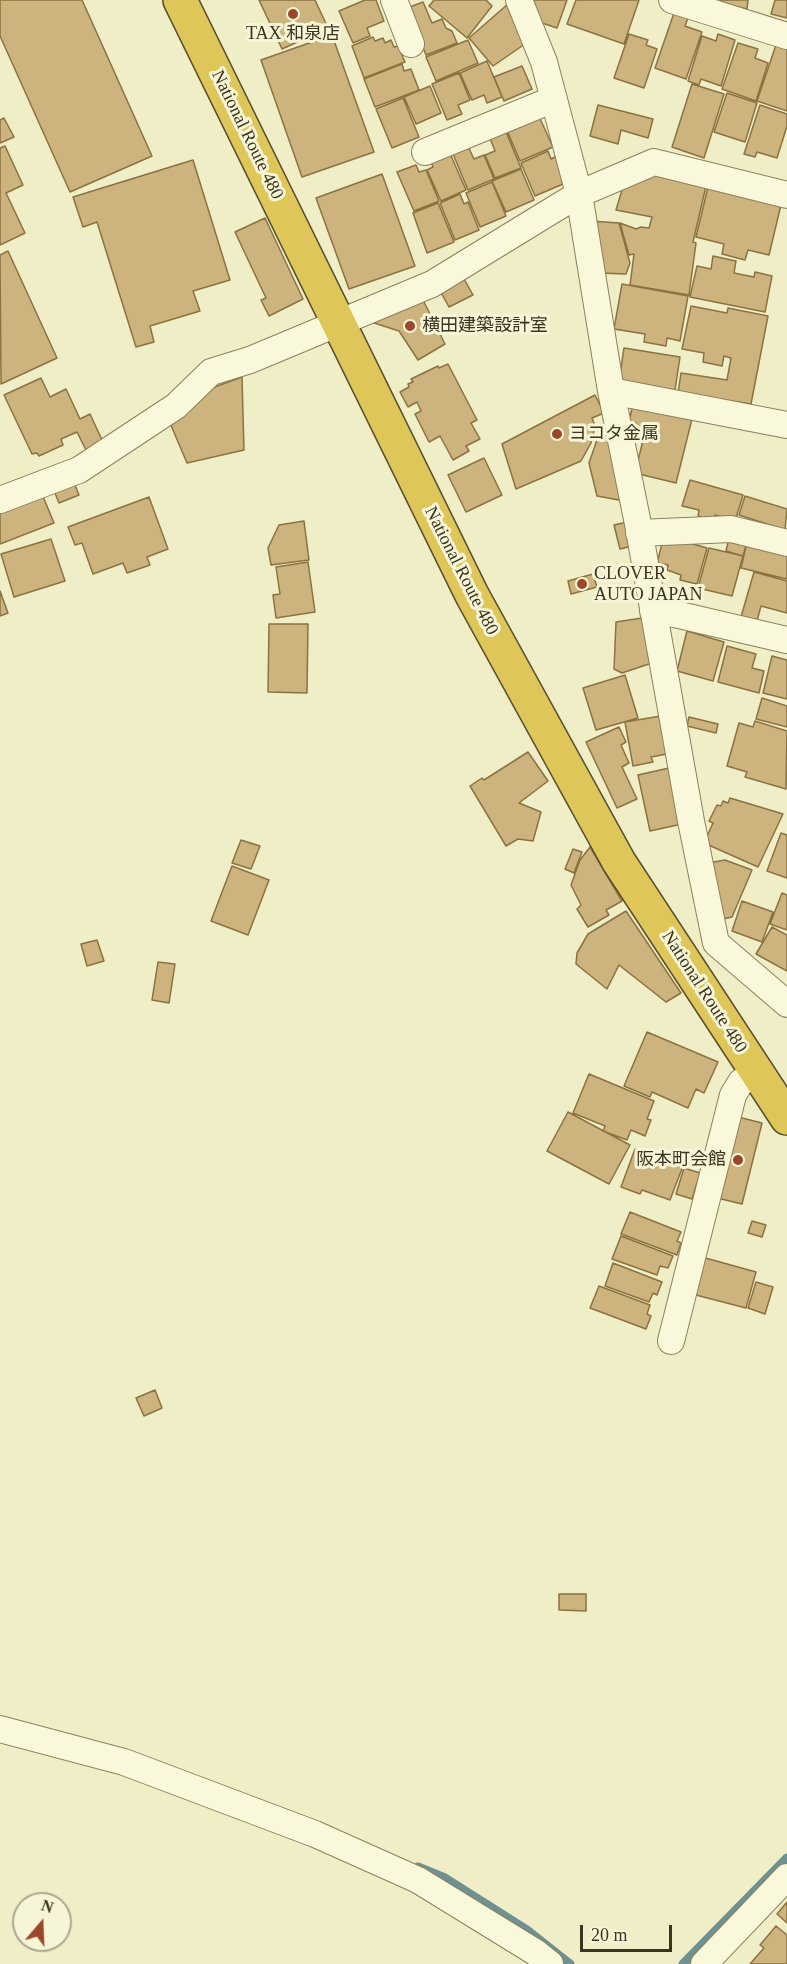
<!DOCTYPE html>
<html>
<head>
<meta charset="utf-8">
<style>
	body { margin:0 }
	#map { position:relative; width:787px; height:1964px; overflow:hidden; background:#efeec7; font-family:"Times New Roman",serif }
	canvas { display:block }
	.north { position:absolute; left:12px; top:1892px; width:60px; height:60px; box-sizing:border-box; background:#f6f5d7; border:2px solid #aca88e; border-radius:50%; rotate:19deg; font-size:16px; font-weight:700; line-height:24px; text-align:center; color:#3c3420 }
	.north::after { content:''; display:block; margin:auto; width:21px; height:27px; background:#9b472b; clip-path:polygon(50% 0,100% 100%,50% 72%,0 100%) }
	.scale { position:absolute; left:580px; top:1925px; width:92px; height:27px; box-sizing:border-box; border:3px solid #3c3420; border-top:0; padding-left:8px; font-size:18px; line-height:21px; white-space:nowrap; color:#3c3420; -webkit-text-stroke:4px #f6f5d7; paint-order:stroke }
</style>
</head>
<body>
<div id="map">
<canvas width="787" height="1964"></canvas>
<div class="north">N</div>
<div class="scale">20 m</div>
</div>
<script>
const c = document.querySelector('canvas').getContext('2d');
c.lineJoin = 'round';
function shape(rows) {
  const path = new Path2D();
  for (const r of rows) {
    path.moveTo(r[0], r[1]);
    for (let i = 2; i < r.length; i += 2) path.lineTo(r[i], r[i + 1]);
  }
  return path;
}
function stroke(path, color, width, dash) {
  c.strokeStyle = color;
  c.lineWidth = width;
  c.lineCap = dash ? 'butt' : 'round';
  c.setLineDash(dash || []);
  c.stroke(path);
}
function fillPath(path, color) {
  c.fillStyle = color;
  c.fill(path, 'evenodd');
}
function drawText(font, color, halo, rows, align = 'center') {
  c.font = font + ' "Times New Roman","Noto Sans JP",serif';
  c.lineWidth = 6;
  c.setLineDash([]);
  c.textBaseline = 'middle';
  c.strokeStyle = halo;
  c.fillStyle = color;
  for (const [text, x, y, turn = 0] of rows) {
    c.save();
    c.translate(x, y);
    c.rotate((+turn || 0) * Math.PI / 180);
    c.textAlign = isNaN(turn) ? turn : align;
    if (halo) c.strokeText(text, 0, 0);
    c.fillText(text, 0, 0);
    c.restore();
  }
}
stroke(shape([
	[418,1867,445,1878,527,1930,570,1964],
	[683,1964,787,1858]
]), '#6f9192', 9);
const building = shape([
	[0,0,82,0,152,156,70,192,0,36,0,0],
	[259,0,315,0,328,28,282,49,259,0],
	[365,0,376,0,384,21,367,28,370,36,353,43,339,11,365,0],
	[434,0,486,0,492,6,467,38,429,6,434,0],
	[533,0,567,0,557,28,539,22,533,0],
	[576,0,639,0,624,44,567,24,576,0],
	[721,0,748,0,747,9,720,3,721,0],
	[775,0,787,0,787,18,771,14,775,0],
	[423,2,432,23,442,19,446,28,452,31,457,43,426,55,407,8,423,2],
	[509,3,525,44,493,66,469,38,509,3],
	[675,10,689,15,685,26,702,32,686,79,655,68,675,10],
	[629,34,648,40,646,45,657,49,644,88,614,78,629,34],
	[718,34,735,40,721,86,701,79,699,85,688,81,702,36,716,41,718,34],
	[332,35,374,152,302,177,261,60,332,35],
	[373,37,375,41,383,38,385,43,391,40,394,47,398,46,405,62,364,78,352,46,373,37],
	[468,40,478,63,436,81,426,57,468,40],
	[777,42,787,45,787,111,757,101,777,42],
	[738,43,758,49,755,58,768,63,756,101,722,89,738,43],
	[487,61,502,97,487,103,484,95,472,100,460,73,487,61],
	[402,64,404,71,411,69,419,90,375,107,364,79,402,64],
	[522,66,532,89,504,101,494,77,522,66],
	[459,73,470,100,458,105,462,114,447,120,432,84,459,73],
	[692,84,724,94,704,158,672,147,692,84],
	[430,86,441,113,416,124,404,97,430,86],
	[727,93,757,103,745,142,714,132,727,93],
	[403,98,419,137,392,148,376,109,403,98],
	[598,105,653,119,648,138,621,130,618,144,590,136,598,105],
	[760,105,787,114,787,126,777,158,757,152,755,157,744,154,760,105],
	[537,112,553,147,520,161,506,128,537,112],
	[4,118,14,137,0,143,0,120,4,118],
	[504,127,521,168,495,178,485,155,495,151,488,133,504,127],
	[466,142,474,159,484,155,494,179,468,190,451,149,466,142],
	[5,146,23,185,6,193,25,233,0,245,0,148,5,146],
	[449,151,466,190,441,201,427,170,433,167,430,159,449,151],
	[548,151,551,159,557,156,563,184,535,196,521,163,548,151],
	[193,160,230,280,193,291,200,311,150,326,154,342,136,347,97,222,83,227,73,197,193,160],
	[416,165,419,172,426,170,439,201,414,211,397,172,416,165],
	[521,169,534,200,506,212,492,181,521,169],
	[382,174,415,266,349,289,316,198,382,174],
	[655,175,707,182,693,242,696,243,689,295,630,285,634,254,629,255,620,223,636,229,641,227,649,228,652,217,616,210,625,180,655,175],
	[492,182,506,216,480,227,466,193,492,182],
	[708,187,781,205,769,255,748,250,745,260,722,254,724,244,696,237,708,187],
	[460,194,464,204,468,202,479,230,455,240,440,203,460,194],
	[438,203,454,242,427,253,413,213,438,203],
	[265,218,303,299,269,316,261,300,266,298,235,232,265,218],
	[591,221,619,223,630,263,626,274,600,273,591,221],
	[8,251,57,358,1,384,0,255,8,251],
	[713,256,736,261,734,273,754,277,755,272,772,276,765,312,690,297,697,266,711,269,713,256],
	[463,277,473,295,449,307,439,289,463,277],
	[622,284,688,296,680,341,667,338,666,346,644,342,645,334,614,329,622,284],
	[420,294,445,344,418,360,399,331,368,321,420,294],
	[691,306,727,313,728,308,768,316,751,404,678,393,681,373,727,380,731,358,724,356,722,366,703,362,704,353,682,349,691,306],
	[624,348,680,357,675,390,619,381,624,348],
	[448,364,477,420,471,423,480,439,466,446,469,451,453,460,440,436,429,442,415,414,421,411,417,402,408,407,400,392,409,387,408,384,413,382,411,379,438,366,439,368,448,364],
	[242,377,244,450,187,463,170,423,209,389,242,377],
	[41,378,50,397,66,389,80,419,90,414,103,442,86,450,77,432,61,439,63,445,39,456,37,453,32,454,4,395,41,378],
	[595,395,604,413,592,418,595,426,591,443,581,461,516,489,502,444,595,395],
	[634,400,693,415,676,483,635,473,644,436,633,433,636,423,629,421,634,400],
	[611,437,624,501,597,496,589,463,597,440,611,437],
	[484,458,502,495,466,512,448,475,484,458],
	[73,480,79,495,59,503,53,488,73,480],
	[690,480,743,495,735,521,715,515,713,521,698,516,699,510,682,506,690,480],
	[42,494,54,523,0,544,0,510,42,494],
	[745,496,787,509,785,530,739,515,745,496],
	[149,497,168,549,147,557,150,565,127,573,123,563,93,574,82,543,75,545,68,527,149,497],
	[304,521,309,560,271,565,268,548,279,525,304,521],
	[627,522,632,546,620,549,614,525,627,522],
	[664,536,707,548,697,584,680,580,681,575,667,570,668,565,657,563,664,536],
	[729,538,747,542,743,556,726,551,729,538],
	[51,539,65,581,14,597,1,554,51,539],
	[747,542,787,552,787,579,741,568,747,542],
	[709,548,743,556,732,596,698,588,709,548],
	[308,562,315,612,276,618,273,595,280,594,276,567,308,562],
	[754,572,787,581,787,613,761,606,757,621,741,617,754,572],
	[593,574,597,587,571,594,568,581,593,574],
	[0,591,8,613,0,616,0,591],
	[642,618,652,663,622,673,614,669,616,622,642,618],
	[269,624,308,624,307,693,268,692,269,624],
	[687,631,724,642,713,681,677,671,687,631],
	[727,646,756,654,752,668,764,671,759,693,718,682,727,646],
	[772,656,787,660,787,699,763,693,772,656],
	[625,675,638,718,596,730,583,688,625,675],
	[762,698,787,706,787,727,756,719,762,698],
	[661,716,667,754,651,757,653,762,633,766,625,722,661,716],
	[689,717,718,724,716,733,687,726,689,717],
	[755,721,787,731,786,789,745,777,747,772,727,766,739,723,753,727,755,721],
	[619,727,626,742,621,745,629,763,622,767,637,799,617,808,586,742,619,727],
	[528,752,548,781,519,803,541,812,533,841,518,839,506,846,470,786,482,778,484,780,528,752],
	[669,768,682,824,650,831,638,775,669,768],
	[730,798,783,814,758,867,704,843,713,823,709,821,717,805,721,806,723,801,728,803,730,798],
	[781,833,787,835,787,878,767,871,781,833],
	[241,840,260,846,251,869,232,863,241,840],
	[590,847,622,901,606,910,609,915,588,927,577,909,581,905,571,885,580,860,590,847],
	[573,849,582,852,574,873,565,869,573,849],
	[725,860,752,870,732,917,719,920,708,863,725,860],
	[232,866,269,880,248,935,211,921,232,866],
	[782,893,787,895,787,930,770,924,782,893],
	[742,901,773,912,762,942,732,931,742,901],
	[626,911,681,993,666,1002,619,965,607,989,576,964,577,953,588,934,626,911],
	[772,927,787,935,787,971,756,954,772,927],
	[97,940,104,961,87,966,81,944,97,940],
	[158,962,175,964,169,1003,152,1000,158,962],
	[647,1032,718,1062,704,1093,696,1089,688,1108,652,1092,650,1097,624,1086,647,1032],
	[589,1074,654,1101,647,1119,651,1120,645,1136,631,1130,627,1140,603,1131,605,1126,573,1113,589,1074],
	[568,1112,630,1145,609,1184,547,1151,568,1112],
	[734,1116,762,1123,742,1204,713,1197,734,1116],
	[635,1149,683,1166,670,1200,642,1190,640,1194,621,1187,635,1149],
	[684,1168,700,1173,692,1199,676,1194,684,1168],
	[630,1212,681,1232,677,1241,681,1243,677,1255,621,1234,630,1212],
	[752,1221,766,1225,762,1237,748,1233,752,1221],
	[621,1236,673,1256,668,1268,660,1266,657,1275,612,1259,621,1236],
	[702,1257,756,1272,746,1308,692,1294,702,1257],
	[613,1263,662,1282,657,1295,653,1293,649,1302,605,1286,613,1263],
	[756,1282,773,1287,765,1314,748,1308,756,1282],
	[599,1286,650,1305,647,1314,651,1316,646,1329,590,1308,599,1286],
	[155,1390,162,1408,144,1416,136,1398,155,1390],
	[559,1594,586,1594,586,1611,559,1610,559,1594],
	[787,1902,787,1923,777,1914,787,1902],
	[776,1926,787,1935,787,1964,750,1964,764,1948,760,1945,776,1926]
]);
fillPath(building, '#cdb37d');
stroke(building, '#8b7241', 1.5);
const street = shape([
	[394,0,411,44],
	[519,0,544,62,579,194,611,391,638,524,691,821,716,943,787,1004],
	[672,0,787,36],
	[425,152,554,99],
	[611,391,787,425],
	[0,500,79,470,176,406,211,372,250,360,432,284,579,194,654,162,787,195],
	[639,533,731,529,787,543],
	[653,611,675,614,787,640],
	[671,1341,733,1095,741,1082,756,1071],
	[0,1729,124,1762,315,1834,418,1880,535,1952,550,1964],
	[704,1964,787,1877]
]);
const highway = shape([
	[180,0,472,595,619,862,787,1118]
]);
stroke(street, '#8b815c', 28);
stroke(highway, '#594e30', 36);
stroke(street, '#f9f8db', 26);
stroke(highway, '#dec658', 33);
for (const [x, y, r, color] of [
	[293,14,6,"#9b472b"],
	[410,326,6,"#9b472b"],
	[557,434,6,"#9b472b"],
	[582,584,6,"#9b472b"],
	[738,1160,6,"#9b472b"]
]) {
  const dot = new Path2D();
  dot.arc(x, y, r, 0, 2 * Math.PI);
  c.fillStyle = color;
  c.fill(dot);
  stroke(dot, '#f6f5d7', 2);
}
drawText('18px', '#3c3420', '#f6f5d7', [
	["TAX 和泉店",293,34,"center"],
	["横田建築設計室",422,326],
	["ヨコタ金属",569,434],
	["CLOVER",594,574],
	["AUTO JAPAN",594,595],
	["阪本町会館",726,1160,"right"]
], 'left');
drawText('18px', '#3c3420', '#f6f5d7', [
	["National Route 480",247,135,64],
	["National Route 480",461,571,63],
	["National Route 480",704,992,57]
]);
</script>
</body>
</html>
